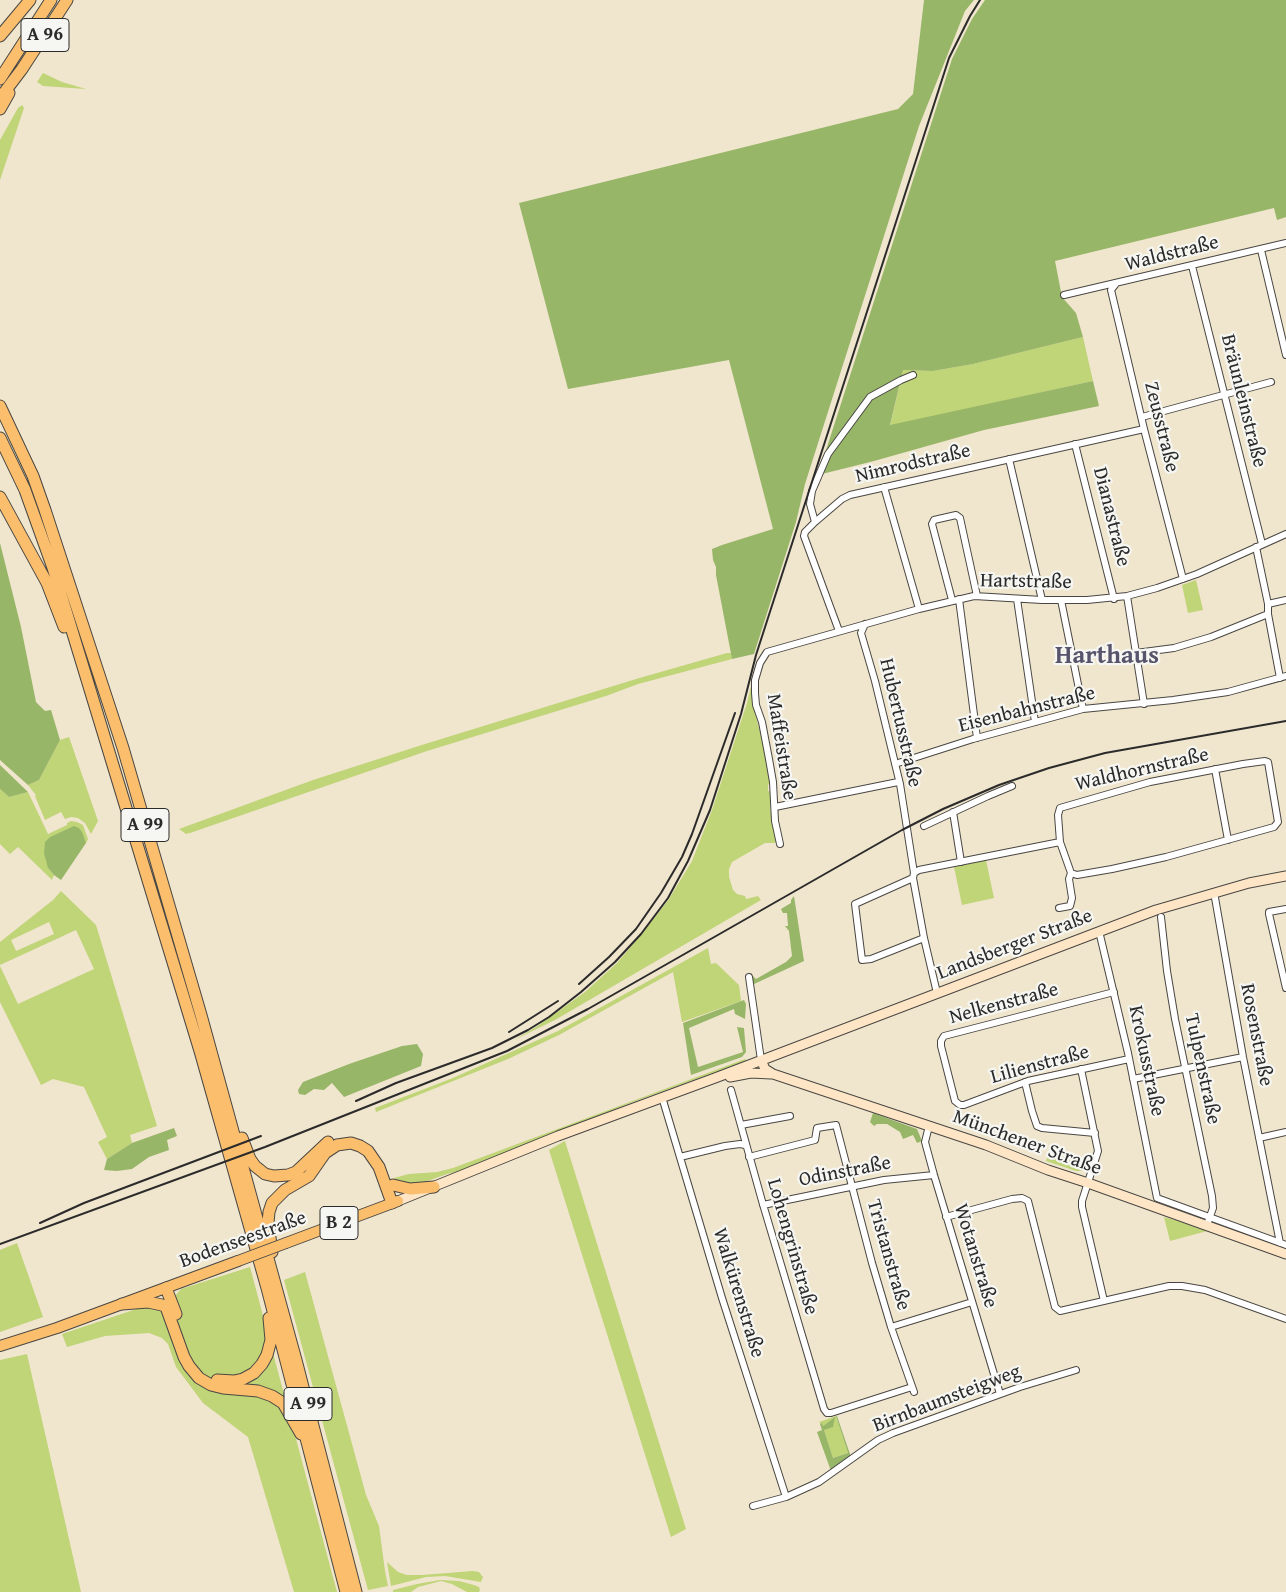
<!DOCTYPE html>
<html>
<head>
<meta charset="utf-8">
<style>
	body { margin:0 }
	canvas { display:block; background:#f0e5cd }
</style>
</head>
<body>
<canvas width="1286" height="1592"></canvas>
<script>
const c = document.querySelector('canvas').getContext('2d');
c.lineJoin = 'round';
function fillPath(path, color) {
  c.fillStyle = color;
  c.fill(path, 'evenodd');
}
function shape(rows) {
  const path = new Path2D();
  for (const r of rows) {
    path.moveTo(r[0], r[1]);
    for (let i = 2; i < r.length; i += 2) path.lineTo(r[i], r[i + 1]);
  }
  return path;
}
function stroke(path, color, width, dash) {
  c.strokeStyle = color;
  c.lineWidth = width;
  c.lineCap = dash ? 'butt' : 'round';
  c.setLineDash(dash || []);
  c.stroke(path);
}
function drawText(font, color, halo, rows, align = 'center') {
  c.font = font + ' "Gentium Book Plus",serif';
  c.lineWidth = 4.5;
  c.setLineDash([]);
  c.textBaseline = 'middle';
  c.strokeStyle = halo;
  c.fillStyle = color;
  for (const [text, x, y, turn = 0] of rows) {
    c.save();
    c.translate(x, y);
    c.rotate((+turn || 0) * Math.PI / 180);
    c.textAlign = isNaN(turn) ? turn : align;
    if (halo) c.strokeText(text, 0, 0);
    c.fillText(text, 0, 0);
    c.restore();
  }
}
fillPath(shape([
	[43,73,62,82,86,89,43,86,37,82],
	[22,105,24,108,0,180,0,140,18,108],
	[1083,337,1093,381,890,426,903,370,933,371,973,364],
	[1196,580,1203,610,1188,613,1182,585],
	[727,653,731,653,732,659,638,684,606,696,427,751,190,833,186,834,179,829,313,780,425,744,636,679],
	[752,682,753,705,762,740,770,782,768,785,768,791,771,792,770,809,777,838,775,843,765,843,732,862,729,869,729,877,733,890,737,894,745,896,746,899,758,896,761,900,555,1020,514,1040,536,1027,585,992,617,963,640,936,669,899,692,861,712,810,747,703],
	[69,737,98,821,91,834,85,823,78,818,71,817,65,819,61,812,45,820,35,796,36,795,28,785,39,780,60,740],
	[0,789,9,797,28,792,48,834,67,825,67,823,71,821,77,822,83,825,88,839,86,843,79,828,48,868,54,875,52,880,18,847,10,854,0,844],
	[986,860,994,898,962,905,954,867],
	[61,891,96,925,157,1126,130,1135,132,1143,107,1159,98,1142,107,1137,84,1087,53,1079,41,1085,0,1002,0,966,18,1004,94,969,76,930,0,965,0,942,53,900],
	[49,922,54,934,16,951,11,940],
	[708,948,711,964,716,963,739,985,741,1001,682,1022,673,972,559,1035,508,1059,376,1112,375,1108,453,1078,558,1031],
	[745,1059,746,1061,633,1102,461,1171,447,1174,411,1187,398,1182,394,1178,409,1174,437,1172,453,1168],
	[565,1141,686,1529,671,1537,549,1150],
	[1049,1152,1070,1159,1093,1158,1089,1168,1084,1171,1076,1171,1046,1161],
	[1164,1217,1178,1221,1207,1231,1170,1241],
	[17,1243,43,1317,0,1332,0,1250],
	[250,1267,337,1592,294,1592,248,1437,203,1403,176,1367,168,1344,162,1338,149,1333,105,1336,67,1347,62,1334,175,1296,181,1289],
	[305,1272,366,1495,379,1526,385,1571,388,1586,368,1590,284,1280],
	[27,1354,81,1592,0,1592,0,1360],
	[836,1416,848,1453,833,1458,824,1430,834,1418,823,1426,819,1422],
	[387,1562,398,1572,407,1575,422,1575,473,1571,479,1572,483,1577,481,1582,445,1576,426,1577,391,1586],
	[440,1580,459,1581,474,1585,479,1587,480,1590,479,1592,467,1592,452,1584,441,1581,418,1587,411,1592,393,1592,393,1590,417,1584]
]), '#c0d478');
fillPath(shape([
	[924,0,974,0,965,11,919,126,805,484,796,522,754,654,732,659,716,575,716,567,713,560,712,549,722,545,773,529,729,360,568,389,519,203,898,109,913,94],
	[985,0,1286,0,1286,217,1277,220,1274,208,1055,261,1062,297,1076,313,1083,337,973,364,933,371,903,370,890,425,1093,381,1099,406,984,430,874,461,818,475,952,59,972,19],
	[0,543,21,627,36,702,45,711,51,710,60,740,39,780,28,785,0,760],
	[0,765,28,792,9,797,0,789],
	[74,826,79,828,82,832,86,843,61,880,54,875,48,868,44,853,45,842,50,837],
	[794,896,804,961,754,984,752,982,751,978,753,976,756,979,786,962,792,956,789,931,785,926,788,926,787,913,783,913,781,909,791,903,791,900],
	[744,1000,746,1004,745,1019,735,1014,734,1009,689,1028,698,1067,743,1052,737,1027,744,1028,746,1052,742,1057,691,1075,683,1023],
	[417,1044,423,1054,421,1066,344,1097,332,1083,324,1090,314,1089,305,1095,299,1094,298,1090,303,1082,349,1064,402,1046],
	[873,1113,917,1129,922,1141,917,1143,913,1135,903,1139,900,1132,887,1124,877,1124,874,1126,870,1122],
	[174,1128,177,1136,167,1140,169,1150,149,1157,132,1169,117,1171,104,1170,107,1159,132,1143],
	[836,1416,837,1416,851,1457,831,1471,817,1432,822,1430,820,1424,822,1423,823,1426,835,1417,833,1427,824,1430,833,1458,848,1453]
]), '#98b668');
const street = shape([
	[1261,250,1286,355],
	[1192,266,1262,544],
	[1115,285,1111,290,1144,429,1183,579],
	[1064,295,1286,243],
	[1142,417,1271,382],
	[1075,444,1114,599],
	[1009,459,1042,600],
	[884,487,919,609],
	[815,522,810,504,812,491,828,454,870,397,901,380,913,375],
	[1256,547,1268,604,1268,614,1280,678],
	[1127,596,1144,704],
	[959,599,977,738],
	[1017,599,1035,722],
	[952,600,932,524,934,520,956,515,960,518,977,596],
	[1061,600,1083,709],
	[1268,604,1286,600],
	[865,624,861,633,875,681,900,784,914,873,913,878,924,938,937,993],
	[839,631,804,536,805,532,815,522,842,499,850,495,1144,429],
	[1136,653,1174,648,1211,637,1268,614],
	[895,764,973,739,1083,709,1173,700,1228,692,1286,676],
	[1215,769,1228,840],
	[775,807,898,782],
	[953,812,961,862],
	[924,826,988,796,1012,786],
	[780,844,775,821,773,782,769,759,762,722,756,705,755,693,755,680,760,663,767,652,919,609,974,596,1042,600,1087,600,1127,596,1157,588,1197,574,1286,534],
	[914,873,919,870,1060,842],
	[913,878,855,904,862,960,871,959,924,938],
	[1214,892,1243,1057,1280,1243],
	[1059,908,1070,906,1072,898,1069,879,1071,873,1060,842,1058,815,1060,808,1150,782,1243,764,1265,761,1268,762,1278,822,1274,827,1166,857,1112,869,1077,875,1071,873],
	[1161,917,1167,971,1175,1019,1212,1196,1213,1208,1208,1222],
	[1099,931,1128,1053,1157,1198,1286,1245],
	[749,977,761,1060],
	[1286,988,1269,914,1269,912,1286,909],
	[1114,992,944,1036,941,1041,941,1046,955,1101,960,1105,964,1105,1028,1081,1129,1059],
	[1081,1069,1098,1151,1082,1201,1082,1207,1104,1301],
	[1133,1079,1243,1057],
	[1025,1082,1032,1111,1037,1126,1042,1128,1095,1133],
	[731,1090,762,1201,824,1409,827,1413,831,1413,912,1387],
	[662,1097,722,1298,786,1497],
	[741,1125,790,1116],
	[929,1126,925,1142,934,1175,1000,1394],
	[1259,1138,1286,1132],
	[680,1157,725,1146,740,1144,745,1145],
	[749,1157,815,1140,817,1128,836,1125,872,1263,891,1327,914,1392],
	[763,1205,884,1180,934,1175],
	[946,1217,1012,1199,1022,1198,1028,1201,1055,1307,1060,1311,1169,1286,1182,1286,1205,1290,1286,1319],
	[891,1327,972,1302],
	[753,1506,786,1497,819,1482,878,1440,893,1433,1020,1387,1076,1370]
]);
const secondary = shape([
	[761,1060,765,1069,773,1074,986,1145,1048,1170,1088,1183,1286,1254],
	[730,1077,751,1073,771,1074],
	[398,1201,558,1136,715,1078,1156,910,1249,883,1286,876]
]);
const primary = shape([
	[286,1243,398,1201],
	[0,1346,57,1328,238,1261]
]);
const highway = shape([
	[0,36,30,0],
	[0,79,51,0],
	[0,98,22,69,67,0],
	[0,109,9,93],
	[0,406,33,476,45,510,123,748,201,1015,296,1360,356,1592],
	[0,438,25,490,53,568,200,1051,267,1288,346,1592],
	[0,497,47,583,64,627],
	[242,1138,250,1159,255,1166,265,1174,274,1176,288,1175,296,1172,328,1142],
	[393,1185,410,1189,434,1187],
	[272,1252,268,1223,269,1212,272,1203,285,1190,309,1176,325,1153,337,1145,351,1143,360,1146,368,1151,379,1167,392,1203],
	[166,1288,176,1314],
	[122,1304,148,1302,162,1305,166,1307,184,1357,189,1366,199,1378,211,1385,223,1388,258,1391,272,1396,283,1403,301,1434],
	[217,1380,234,1381,243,1379,254,1373,262,1364,267,1355,271,1340,269,1318]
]);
stroke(street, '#494743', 8);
stroke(secondary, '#494743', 11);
stroke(primary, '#494743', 12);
stroke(highway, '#494743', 13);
stroke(street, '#fff', 6);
stroke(secondary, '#fde5c5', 9);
stroke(primary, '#fabe6d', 10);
stroke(highway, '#fabe6d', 11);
stroke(shape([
	[579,984,609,957,636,929,661,893,682,857,692,834,735,713],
	[509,1032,558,1001],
	[356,1101,396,1083,492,1048,528,1030,549,1017,581,992,615,962,641,934,668,898,688,861,710,810,741,714,756,655,949,58,970,16,980,0],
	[40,1223,84,1203,261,1136],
	[0,1244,265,1147,507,1051,588,1009,902,830,943,809,999,785,1049,768,1105,753,1286,721]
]), '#2b2b2b', 2);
const primaryBridge = shape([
	[238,1261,286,1243]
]);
stroke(primaryBridge, '#494743', 12, []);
stroke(primaryBridge, '#fabe6d', 10);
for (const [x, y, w] of [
	[45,35,48],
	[145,825,48],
	[339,1223,38],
	[308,1404,48]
]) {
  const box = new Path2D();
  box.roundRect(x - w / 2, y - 16.5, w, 33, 4);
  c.fillStyle = '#f6f6f2';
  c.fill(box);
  stroke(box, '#2b2b2b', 1);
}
drawText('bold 19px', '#2b2b2b', null, [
	["A 96",45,35],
	["A 99",145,825],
	["B 2",339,1223],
	["A 99",308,1404]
]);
drawText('20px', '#2b2b2b', '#f6f6f2', [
	["Waldstraße",1172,254,-14],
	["Bräunleinstraße",1243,401,76],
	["Zeusstraße",1161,427,76],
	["Nimrodstraße",913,464,-13],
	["Dianastraße",1111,517,76],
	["Hartstraße",1026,582,1],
	["Eisenbahnstraße",1027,710,-14],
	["Hubertusstraße",900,723,77],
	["Maffeistraße",781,747,81],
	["Waldhornstraße",1142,770,-13],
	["Landsberger Straße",1015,945,-21],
	["Nelkenstraße",1004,1004,-15],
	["Rosenstraße",1256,1035,79],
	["Krokusstraße",1146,1061,78],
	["Lilienstraße",1040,1065,-15],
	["Tulpenstraße",1202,1069,78],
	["Münchener Straße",1027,1143,20],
	["Odinstraße",845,1172,-11],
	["Bodenseestraße",243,1240,-20],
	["Lohengrinstraße",792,1247,74],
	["Tristanstraße",888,1255,74],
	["Wotanstraße",975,1256,73],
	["Walkürenstraße",738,1293,73],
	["Birnbaumsteigweg",947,1399,-21]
]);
drawText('bold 25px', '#57546b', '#f6f6f2', [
	["Harthaus",1107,657]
]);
</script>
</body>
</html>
